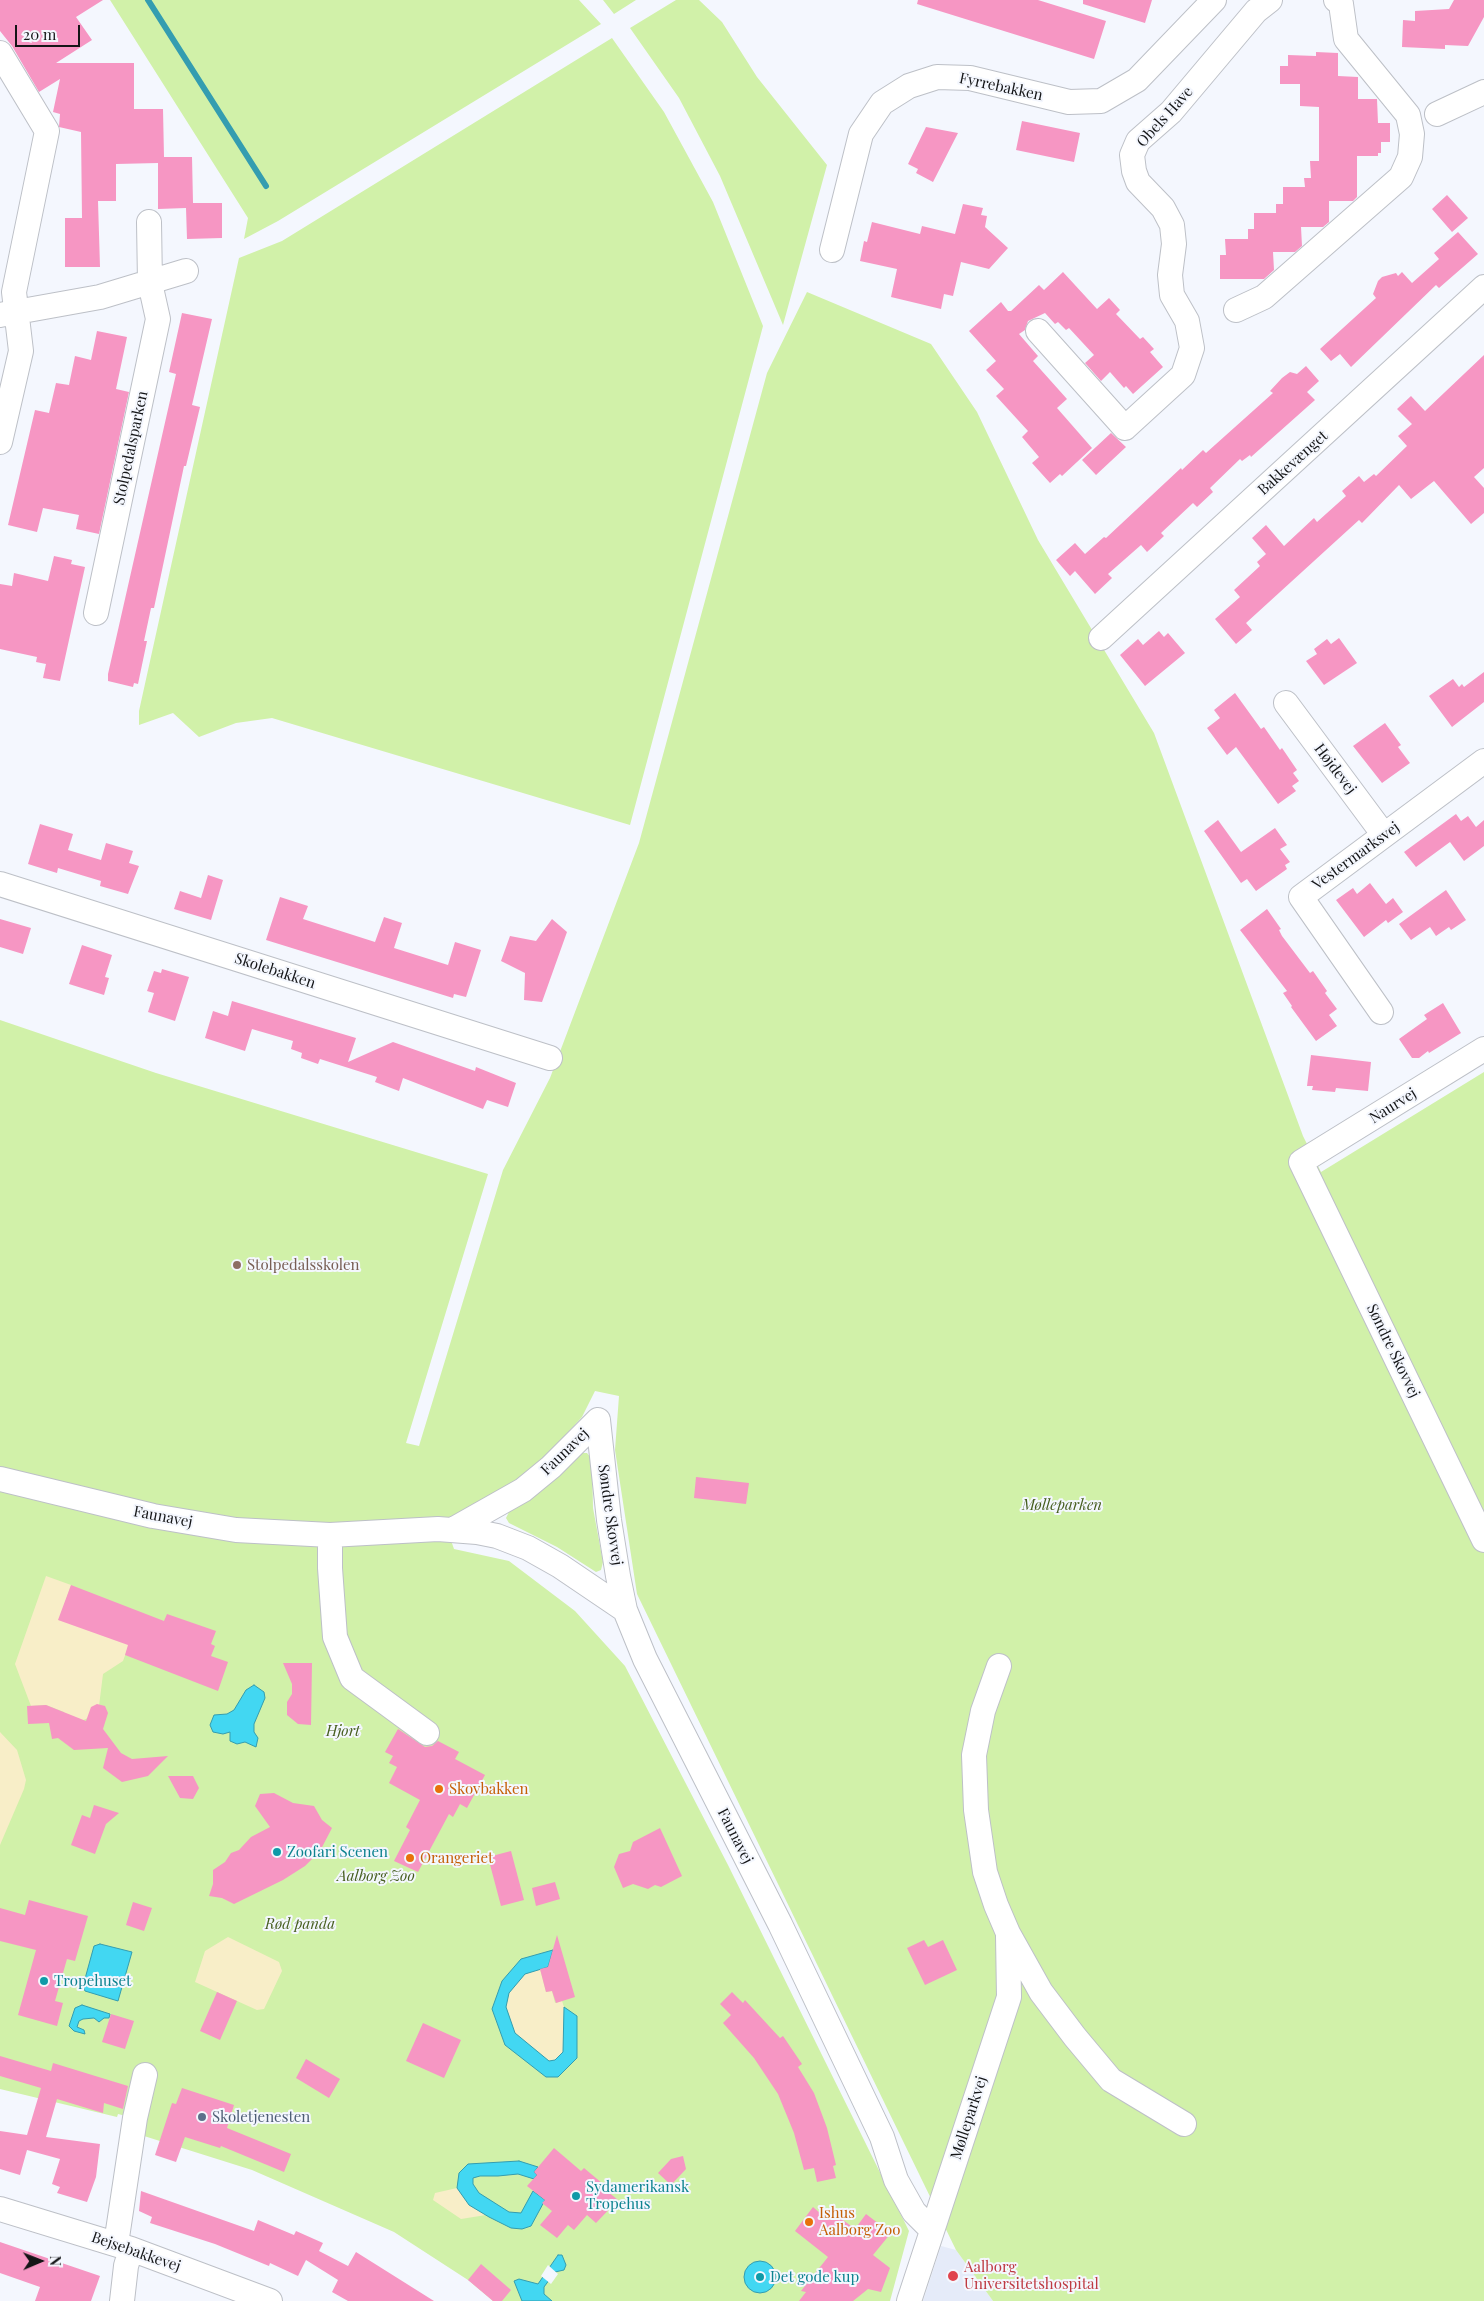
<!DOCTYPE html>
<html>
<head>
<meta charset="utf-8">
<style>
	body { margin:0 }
	#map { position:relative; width:1484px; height:2301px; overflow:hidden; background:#f4f7fe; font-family:"Playfair Display",serif }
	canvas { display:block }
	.north { position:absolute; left:15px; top:2236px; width:50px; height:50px; -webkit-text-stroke:4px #f4f7fe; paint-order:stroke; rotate:89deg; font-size:14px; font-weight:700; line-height:20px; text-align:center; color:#141517 }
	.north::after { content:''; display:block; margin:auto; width:18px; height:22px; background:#141517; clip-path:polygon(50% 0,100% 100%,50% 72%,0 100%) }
	.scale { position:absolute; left:15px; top:25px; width:65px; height:22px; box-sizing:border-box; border:2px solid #141517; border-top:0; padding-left:6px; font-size:15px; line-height:18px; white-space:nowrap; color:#141517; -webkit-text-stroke:4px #f4f7fe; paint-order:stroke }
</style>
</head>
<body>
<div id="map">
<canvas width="1484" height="2301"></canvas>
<div class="north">N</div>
<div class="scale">20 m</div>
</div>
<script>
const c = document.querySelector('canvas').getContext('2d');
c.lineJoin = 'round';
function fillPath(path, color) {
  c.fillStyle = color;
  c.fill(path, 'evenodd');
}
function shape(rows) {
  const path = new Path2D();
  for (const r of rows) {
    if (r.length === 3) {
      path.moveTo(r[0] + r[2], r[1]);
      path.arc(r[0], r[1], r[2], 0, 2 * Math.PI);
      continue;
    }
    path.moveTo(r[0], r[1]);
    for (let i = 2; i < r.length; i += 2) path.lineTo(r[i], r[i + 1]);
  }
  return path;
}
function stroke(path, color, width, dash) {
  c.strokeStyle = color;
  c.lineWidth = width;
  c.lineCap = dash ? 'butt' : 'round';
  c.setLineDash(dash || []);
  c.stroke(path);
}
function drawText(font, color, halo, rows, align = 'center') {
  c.font = font + ' "Playfair Display",serif';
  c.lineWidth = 4;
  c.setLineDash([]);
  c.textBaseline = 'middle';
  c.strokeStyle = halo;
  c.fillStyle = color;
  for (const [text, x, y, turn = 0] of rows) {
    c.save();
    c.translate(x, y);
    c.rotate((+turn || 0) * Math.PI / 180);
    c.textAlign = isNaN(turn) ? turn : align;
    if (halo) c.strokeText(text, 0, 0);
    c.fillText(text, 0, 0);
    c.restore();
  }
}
fillPath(shape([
	[941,2246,956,2250,993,2301,923,2301]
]), '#e5ebf9');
fillPath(shape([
	[110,0,579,0,601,24,278,221,244,239,248,218],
	[603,0,636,0,614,14],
	[676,0,699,0,722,22,757,77,827,165,783,325,720,176,679,98,630,28],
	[612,38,664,112,713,202,763,326,630,825,272,718,236,723,199,737,173,713,139,725,139,711,239,258,282,241],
	[807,292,931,344,977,412,1038,540,1154,733,1303,1136,1321,1172,1484,1072,1484,2301,993,2301,956,2250,637,1594,615,1450,619,1396,595,1391,582,1417,540,1463,493,1497,444,1520,454,1549,509,1561,575,1611,625,1666,728,1865,909,2231,890,2301,493,2301,468,2280,394,2232,252,2170,144,2136,146,2121,118,2114,117,2117,0,2089,0,1020,156,1073,488,1174,406,1443,419,1446,503,1170,550,1078,639,843,767,373],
	[580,1453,587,1453,592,1459,593,1508,603,1562,601,1570,596,1572,557,1547,509,1523,506,1518,509,1512,546,1484]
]), '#d1f1a9');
fillPath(shape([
	[46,1576,71,1585,59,1620,132,1636,123,1661,103,1674,98,1714,66,1727,64,1712,46,1705,31,1706,15,1664],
	[0,1732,17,1750,26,1780,24,1789,0,1845],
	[228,1937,279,1962,282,1971,264,2009,257,2010,195,1982,205,1951],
	[540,1969,546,1992,552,1991,555,2003,562,2001,564,2007,563,2052,555,2060,549,2061,515,2033,506,2007,509,1993,525,1974],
	[457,2188,469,2205,486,2215,461,2219,433,2200,435,2193]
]), '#f8eec8');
const water = shape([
	[254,1685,264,1692,265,1698,254,1724,254,1732,258,1738,256,1747,245,1742,237,1744,230,1741,230,1732,223,1734,213,1732,210,1725,214,1715,227,1714,234,1710,246,1690,254,1685],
	[100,1944,132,1952,118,2001,85,1991,83,1986,94,1946,100,1944],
	[553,1950,548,1967,525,1974,509,1993,506,2007,515,2033,549,2061,555,2060,563,2052,564,2007,577,2016,577,2058,558,2077,546,2077,505,2045,492,2009,502,1981,521,1959,553,1950],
	[82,2005,110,2014,109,2018,104,2018,99,2022,94,2018,83,2019,79,2021,77,2027,84,2030,85,2034,74,2031,69,2026,75,2008,82,2005],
	[519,2161,538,2167,534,2172,537,2175,534,2179,518,2174,498,2176,480,2176,473,2178,473,2184,479,2193,509,2212,521,2213,533,2191,545,2200,531,2226,522,2229,511,2228,489,2217,469,2205,457,2188,459,2173,468,2164,519,2161],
	[558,2255,562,2255,566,2265,564,2270,555,2272,544,2287,544,2294,552,2301,522,2301,514,2281,519,2279,538,2284,558,2255],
	[760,2277,16]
]);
fillPath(water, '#42d7f2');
stroke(water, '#349db0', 1);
fillPath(shape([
	[548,2265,558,2274,551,2284,541,2276]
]), '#f4f7fe');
stroke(shape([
	[148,0,266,186]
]), '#349db0', 6);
fillPath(shape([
	[0,0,103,0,76,17,92,40,56,63,134,63,134,109,163,109,164,157,192,157,193,203,222,203,222,238,187,239,186,208,158,209,158,163,116,164,116,201,98,201,100,267,65,267,65,218,82,218,81,132,59,127,60,114,53,112,60,79,39,92,12,46,0,31],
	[918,0,1038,0,1106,21,1094,59,917,4],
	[1083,0,1152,0,1145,23,1083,4],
	[1454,0,1484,0,1484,17,1468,46,1445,45,1445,49,1402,47,1403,20,1415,21,1415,11,1449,9],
	[1316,52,1338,53,1338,76,1358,77,1358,99,1377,99,1378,123,1390,123,1390,142,1381,142,1381,153,1378,153,1378,156,1357,156,1357,197,1353,201,1329,201,1329,222,1323,227,1301,227,1302,246,1295,252,1273,252,1274,270,1264,279,1220,279,1220,255,1226,255,1225,239,1248,239,1248,229,1254,229,1254,213,1276,213,1276,204,1283,204,1283,187,1305,187,1304,178,1311,178,1310,161,1319,161,1319,107,1300,106,1300,84,1280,84,1280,66,1288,66,1288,55,1316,56],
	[1022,121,1080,133,1074,162,1016,150],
	[926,127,958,133,933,182,916,173,918,169,908,164],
	[1447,195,1468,218,1452,232,1432,209],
	[963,204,983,208,981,215,987,216,985,227,1008,248,989,269,961,262,953,296,944,294,941,309,891,297,897,269,860,261,864,241,867,242,872,222,920,234,922,226,955,234],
	[1458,232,1478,254,1439,288,1436,285,1351,367,1340,354,1331,361,1320,349,1376,298,1373,294,1378,281,1382,277,1396,273,1398,276,1402,272,1412,283,1439,259,1434,253],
	[1063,272,1097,309,1109,298,1120,310,1116,314,1140,339,1143,337,1154,349,1150,352,1163,367,1133,394,1126,386,1124,388,1110,372,1101,381,1085,363,1094,355,1069,328,1066,330,1058,322,1055,324,1045,313,1028,321,1025,330,1019,334,1038,356,1033,361,1067,399,1057,408,1092,448,1062,476,1060,474,1050,483,1032,463,1039,457,1022,437,1028,431,996,396,1004,389,986,370,996,361,969,331,1001,302,1008,311,1011,311,1039,285,1044,290],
	[182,313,212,319,192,405,200,407,186,466,184,466,154,608,151,608,144,641,147,641,138,684,134,683,133,687,108,681,108,674,176,374,169,372],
	[97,331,127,337,116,389,129,392,99,534,76,529,79,515,43,508,37,532,8,525,35,410,49,413,56,383,69,385,75,356,91,360],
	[1484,355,1484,468,1474,477,1484,488,1484,513,1471,524,1434,481,1411,499,1399,485,1362,523,1359,520,1246,623,1252,630,1236,644,1215,619,1240,597,1234,590,1260,566,1257,562,1266,554,1252,538,1266,525,1284,546,1314,518,1317,522,1346,496,1342,491,1359,476,1364,482,1374,474,1376,476,1407,446,1398,436,1412,424,1397,409,1411,396,1425,411],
	[1306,366,1319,381,1307,392,1315,400,1251,457,1250,455,1242,461,1240,459,1210,488,1213,492,1197,507,1193,503,1161,533,1164,536,1147,552,1141,545,1108,574,1112,578,1095,594,1075,571,1070,576,1056,560,1075,543,1085,554,1104,537,1106,538,1181,468,1182,470,1203,450,1206,453,1273,393,1270,391,1282,378,1290,372,1297,374],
	[1111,433,1126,447,1096,475,1082,460],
	[54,556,72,560,71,564,85,567,60,681,43,678,46,664,36,662,37,657,0,649,0,584,12,586,14,573,48,581],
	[1159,631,1164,637,1168,633,1185,653,1145,686,1120,655,1138,639,1143,645],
	[1339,638,1357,663,1324,685,1306,661,1317,654,1314,649,1327,639,1331,644],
	[1484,672,1484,702,1452,727,1429,696,1453,679,1459,687,1462,684,1464,687],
	[1235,693,1261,729,1264,727,1280,750,1282,748,1297,770,1293,773,1299,781,1292,786,1296,791,1278,804,1236,747,1227,755,1207,728,1220,718,1214,710],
	[1385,723,1401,745,1398,747,1410,763,1382,783,1353,746],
	[1456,814,1461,821,1468,816,1476,827,1484,820,1484,846,1464,861,1450,842,1416,867,1404,852],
	[1218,820,1241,852,1275,828,1287,845,1280,849,1290,862,1285,865,1287,869,1256,891,1247,879,1241,883,1204,831],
	[40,824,73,834,68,850,101,860,106,843,133,851,129,863,139,866,128,894,100,886,101,881,58,868,57,873,28,864],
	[208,875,223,880,211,920,174,909,180,891,201,898],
	[1370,883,1386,904,1393,898,1403,912,1388,923,1386,920,1364,937,1336,900,1353,888,1357,894],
	[1446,890,1466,920,1451,930,1449,927,1436,936,1430,927,1411,940,1399,924],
	[280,897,308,906,303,919,375,942,384,917,402,923,394,948,448,965,455,942,481,950,466,997,454,994,453,998,266,940],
	[1267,909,1281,929,1279,930,1282,936,1310,973,1313,971,1327,991,1325,993,1337,1009,1329,1015,1337,1026,1316,1041,1291,1007,1292,1006,1283,993,1287,991,1240,930],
	[0,919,31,928,23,954,0,947],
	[552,919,567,932,542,1002,524,1000,525,973,501,961,510,936,536,941],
	[82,945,112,955,105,977,109,978,104,995,69,984],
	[162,969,189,977,175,1021,148,1012,154,993,147,991,154,971,161,973],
	[232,1001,356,1038,348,1062,393,1042,475,1071,476,1067,516,1083,508,1107,487,1100,483,1109,403,1078,399,1091,375,1082,377,1077,320,1059,318,1064,301,1058,302,1053,291,1049,293,1041,252,1029,245,1051,205,1038,213,1011,228,1016],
	[1443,1003,1461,1033,1429,1053,1428,1051,1419,1058,1412,1058,1399,1039,1427,1019,1424,1015],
	[1311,1055,1371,1062,1368,1091,1336,1088,1335,1092,1312,1090,1313,1086,1307,1086],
	[696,1477,749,1483,746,1504,694,1498],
	[71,1585,164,1621,167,1614,216,1631,211,1644,215,1646,211,1656,228,1662,218,1691,125,1655,128,1645,58,1620],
	[283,1663,312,1663,311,1725,298,1724,287,1715,287,1702,292,1694,292,1684],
	[97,1704,105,1706,108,1713,103,1729,121,1753,132,1759,168,1756,148,1776,122,1782,103,1768,108,1748,74,1750,58,1738,52,1739,49,1723,28,1724,27,1706,46,1705,86,1721,91,1707],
	[398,1729,425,1747,432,1746,438,1741,459,1752,455,1759,485,1775,467,1808,460,1804,453,1817,449,1814,418,1872,394,1861,410,1830,406,1827,420,1800,389,1783,397,1767,389,1763,393,1756,385,1752],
	[168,1776,193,1776,199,1788,193,1799,180,1798],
	[274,1793,293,1803,314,1806,322,1820,332,1828,320,1851,305,1866,283,1880,234,1904,222,1898,209,1896,213,1884,213,1870,225,1862,231,1853,239,1850,251,1837,270,1827,255,1806,260,1794],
	[94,1805,119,1813,106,1824,95,1854,71,1845,82,1815,90,1818],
	[660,1828,682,1876,661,1887,655,1885,648,1889,633,1884,623,1888,614,1867,619,1854,630,1851,633,1842],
	[511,1851,524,1900,501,1906,488,1857],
	[555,1882,560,1899,536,1906,532,1888],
	[29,1900,88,1916,75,1961,67,1959,55,2001,63,2003,57,2026,18,2015,36,1950,0,1941,0,1908,25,1915],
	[133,1902,152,1908,144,1931,126,1925],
	[557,1935,575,1997,556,2003,552,1991,546,1992,540,1969,548,1967],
	[924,1940,928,1947,943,1940,957,1970,925,1985,907,1948],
	[217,1992,237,2001,220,2040,200,2031],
	[732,1992,743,2003,745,2000,780,2038,783,2036,802,2064,798,2067,814,2093,827,2128,836,2165,833,2166,836,2178,817,2182,814,2168,804,2170,794,2133,778,2094,754,2058,723,2023,731,2015,720,2004],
	[111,2014,134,2021,125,2049,102,2042],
	[423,2023,461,2040,444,2078,406,2061],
	[0,2056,51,2071,53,2063,128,2086,123,2109,104,2103,103,2113,57,2099,46,2137,100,2144,96,2177,87,2202,57,2193,60,2187,52,2184,60,2159,27,2150,20,2175,0,2169,0,2131,27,2135,41,2088,0,2076],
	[306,2059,340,2079,329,2098,296,2078],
	[182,2088,234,2105,227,2128,291,2154,284,2172,221,2146,220,2148,185,2137,176,2162,155,2155,172,2103,176,2104],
	[554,2148,581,2171,584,2168,609,2189,607,2191,618,2200,596,2223,587,2215,574,2230,568,2225,557,2238,540,2225,552,2211,542,2203,545,2200,527,2186,537,2175,534,2172],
	[683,2156,686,2169,671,2185,658,2173,671,2159],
	[141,2191,254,2231,258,2220,294,2235,296,2231,323,2243,319,2251,348,2266,356,2252,434,2301,348,2301,332,2292,338,2280,306,2260,298,2276,270,2263,269,2266,215,2244,150,2223,152,2217,139,2211],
	[813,2207,828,2220,835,2214,855,2229,866,2214,891,2233,873,2255,890,2268,881,2292,868,2289,853,2301,799,2301,806,2292,801,2291,828,2257,795,2231],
	[0,2242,100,2276,91,2301,35,2301,40,2287,0,2273],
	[481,2264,511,2290,502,2301,493,2301,468,2280]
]), '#f696c3');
const minor = shape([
	[0,53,47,131,14,292,21,351,0,442],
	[1437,114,1484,92],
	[832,250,861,134,882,103,909,86,937,77,970,78,1069,102,1101,101,1137,80,1214,0],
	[1236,310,1264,297,1401,177,1410,157,1412,134,1408,115,1346,39,1341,4,1336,0],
	[0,315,100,297,186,271],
	[1038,331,1125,428,1183,375,1192,348,1187,321,1172,295,1170,275,1174,244,1172,225,1163,208,1138,182,1134,171,1132,155,1138,141,1171,112,1256,11,1270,0],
	[96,613,158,319,150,283,149,222],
	[1101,638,1484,287],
	[1286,703,1384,835],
	[0,884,550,1058],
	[1381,1012,1301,897,1484,761],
	[1484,1049,1301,1162,1484,1540],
	[598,1420,609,1520,618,1576,625,1610,645,1659,780,1924,882,2137,896,2180,914,2212,932,2230],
	[0,1479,153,1516,236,1530,330,1535,438,1529,477,1532,497,1536,528,1548,560,1566,625,1610],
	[454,1529,523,1490,551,1467,598,1420],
	[330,1535,330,1568,335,1637,352,1678,427,1733],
	[999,1666,983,1711,974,1755,976,1810,985,1872,996,1905,1008,1933,1041,1992,1075,2037,1111,2080,1184,2124],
	[0,2209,131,2249,270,2301],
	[116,2244,135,2118,145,2075],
	[122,2301,126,2266,131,2249],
	[909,2301,1009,1997,1008,1936]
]);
stroke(minor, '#bdc0c7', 26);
stroke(minor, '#fff', 24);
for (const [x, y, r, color] of [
	[237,1265,5,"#8d6e63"],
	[439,1789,5,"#e8710a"],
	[277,1852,5,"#0f9aa8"],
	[410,1858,5,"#e8710a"],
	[44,1981,5,"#0f9aa8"],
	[202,2117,5,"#5c6f8a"],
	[576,2196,5,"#0f9aa8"],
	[809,2222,5,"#e8710a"],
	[953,2276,6,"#e0444e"],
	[760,2277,5,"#0f9aa8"]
]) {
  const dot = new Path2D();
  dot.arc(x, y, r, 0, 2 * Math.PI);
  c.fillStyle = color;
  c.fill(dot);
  stroke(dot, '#f4f7fe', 2);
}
drawText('15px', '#141517', '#f4f7fe', [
	["Fyrrebakken",1001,87,12],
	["Obels Have",1165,117,-48],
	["Stolpedalsparken",131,448,-78],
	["Bakkevænget",1293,463,-42],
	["Højdevej",1335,769,53],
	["Vestermarksvej",1356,856,-36],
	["Skolebakken",275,971,18],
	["Naurvej",1393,1106,-32],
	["Søndre Skovvej",1393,1351,64],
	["Faunavej",565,1452,-44],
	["Søndre Skovvej",610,1515,82],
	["Faunavej",163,1517,11],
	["Faunavej",735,1836,63],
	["Mølleparkvej",969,2118,-72],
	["Bejsebakkevej",136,2252,19]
]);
drawText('15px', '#785e54', '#f4f7fe', [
	["Stolpedalsskolen",247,1265]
], 'left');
drawText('italic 15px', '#465e1f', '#f4f7fe', [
	["Mølleparken",1062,1505],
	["Hjort",343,1731],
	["Aalborg Zoo",376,1876],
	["Rød panda",300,1924]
]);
drawText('15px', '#c56008', '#f4f7fe', [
	["Skovbakken",449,1789],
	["Orangeriet",420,1858],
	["Ishus",819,2213],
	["Aalborg Zoo",819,2230]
], 'left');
drawText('15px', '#0d838f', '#f4f7fe', [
	["Zoofari Scenen",287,1852],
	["Tropehuset",54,1981],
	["Sydamerikansk",586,2187],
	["Tropehus",586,2204],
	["Det gode kup",770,2277]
], 'left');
drawText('15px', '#4e5e75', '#f4f7fe', [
	["Skoletjenesten",212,2117]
], 'left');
drawText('15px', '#be3a42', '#f4f7fe', [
	["Aalborg",964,2267],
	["Universitetshospital",964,2284]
], 'left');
</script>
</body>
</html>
